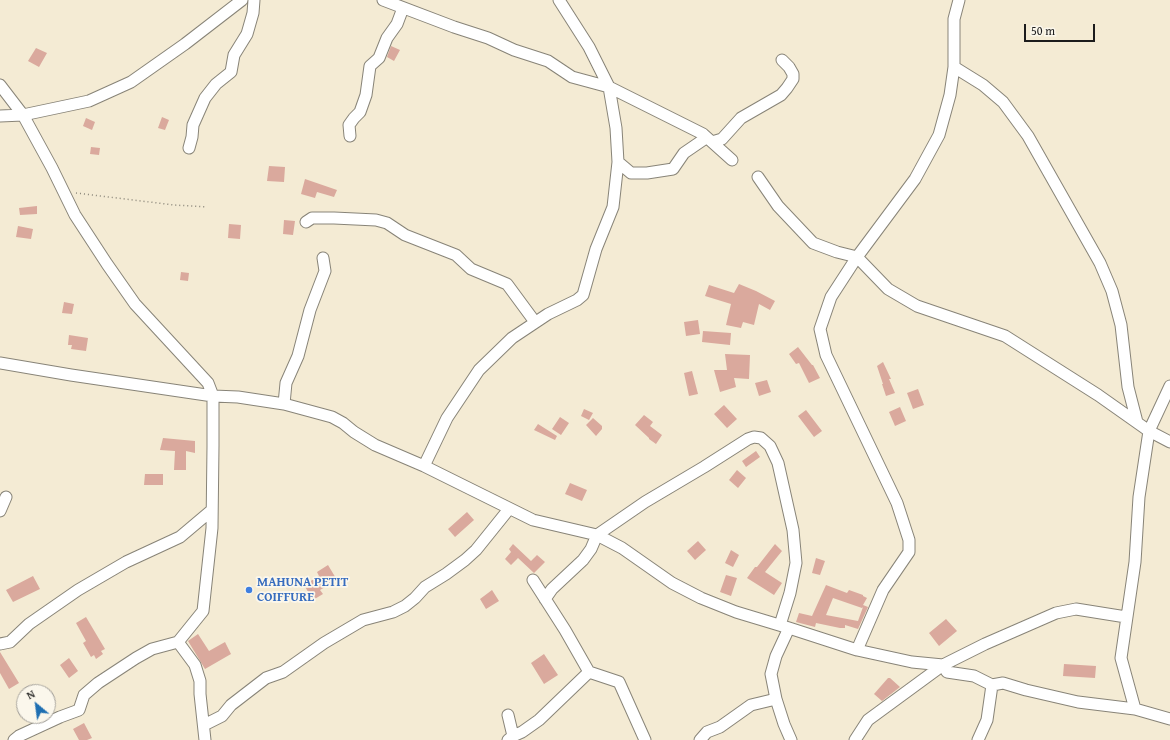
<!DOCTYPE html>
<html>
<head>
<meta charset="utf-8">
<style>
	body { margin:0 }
	#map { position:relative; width:1170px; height:740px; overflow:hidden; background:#f4ebd4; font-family:"Gentium Book Plus",serif }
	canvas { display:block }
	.north { position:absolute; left:16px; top:684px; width:40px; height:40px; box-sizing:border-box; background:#fbf7ec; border:1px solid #a29f99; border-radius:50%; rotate:331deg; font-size:11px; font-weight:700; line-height:16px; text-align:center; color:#1c1c1c }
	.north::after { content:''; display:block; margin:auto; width:14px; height:18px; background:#1f6fb2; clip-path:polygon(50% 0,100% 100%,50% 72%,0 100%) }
	.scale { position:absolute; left:1024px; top:24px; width:71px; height:18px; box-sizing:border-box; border:2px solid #1c1c1c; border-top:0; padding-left:5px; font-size:12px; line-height:14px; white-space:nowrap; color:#1c1c1c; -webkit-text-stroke:3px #fbf7ec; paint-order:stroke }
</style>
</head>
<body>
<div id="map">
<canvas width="1170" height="740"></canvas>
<div class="north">N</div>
<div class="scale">50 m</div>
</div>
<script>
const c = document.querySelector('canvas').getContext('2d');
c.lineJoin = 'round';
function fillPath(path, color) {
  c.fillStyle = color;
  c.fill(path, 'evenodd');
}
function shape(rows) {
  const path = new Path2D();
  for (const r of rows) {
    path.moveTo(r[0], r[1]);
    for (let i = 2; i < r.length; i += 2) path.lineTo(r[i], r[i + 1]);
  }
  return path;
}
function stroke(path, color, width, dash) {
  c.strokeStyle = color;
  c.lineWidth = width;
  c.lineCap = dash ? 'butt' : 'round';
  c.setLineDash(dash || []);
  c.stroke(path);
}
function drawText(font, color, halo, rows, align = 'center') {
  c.font = font + ' "Gentium Book Plus",serif';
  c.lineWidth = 3.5;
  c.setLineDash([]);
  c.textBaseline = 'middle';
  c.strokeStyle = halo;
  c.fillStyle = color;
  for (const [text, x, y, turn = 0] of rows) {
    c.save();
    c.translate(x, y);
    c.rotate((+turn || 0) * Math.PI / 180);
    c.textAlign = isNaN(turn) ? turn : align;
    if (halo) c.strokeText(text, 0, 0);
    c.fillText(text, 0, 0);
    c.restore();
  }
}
fillPath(shape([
	[391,46,400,50,394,61,387,57],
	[36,48,47,53,39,67,28,61],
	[162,117,169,120,165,130,158,128],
	[86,118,95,122,92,130,83,126],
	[91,147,100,148,99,155,90,154],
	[269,166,285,167,284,182,267,181],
	[305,179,337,190,334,197,317,192,315,198,301,194],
	[37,206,37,214,20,215,19,208],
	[284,220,295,221,293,235,283,234],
	[229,224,241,225,240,239,228,238],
	[18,226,33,229,31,239,16,237],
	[181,272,189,273,188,281,180,280],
	[739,284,756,291,775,301,770,310,759,304,754,325,743,322,741,328,726,325,731,304,705,296,709,285,734,293],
	[64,302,74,304,72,314,62,313],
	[698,320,700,334,686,336,684,322],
	[703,331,731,333,730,345,702,342],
	[69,335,88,338,86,351,71,349,72,345,68,345],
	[798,347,812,365,813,365,820,378,809,383,799,363,796,364,789,354],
	[725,354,750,355,749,379,734,378,736,387,720,392,714,370,727,370],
	[883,362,891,379,889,379,895,393,886,396,882,384,883,384,877,366],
	[692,371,698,394,689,396,684,373],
	[767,380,771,392,759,396,755,383],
	[918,389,924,405,913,409,907,393],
	[724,405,737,419,727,428,714,414],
	[900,407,906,421,895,426,889,412],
	[584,409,593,413,589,420,581,416],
	[806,410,822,431,814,437,798,416],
	[644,415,653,422,650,426,662,435,656,444,649,439,649,438,635,425],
	[560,417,569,423,561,435,552,429],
	[593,418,602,426,602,429,596,436,586,425],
	[538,424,557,436,555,440,534,430],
	[163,438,195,441,195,453,186,451,186,470,174,470,175,451,160,450],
	[756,451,760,457,746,467,742,461],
	[737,470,746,478,738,488,729,480],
	[145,474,163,474,163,485,144,485],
	[570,483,587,490,582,501,565,494],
	[467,512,474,520,455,537,448,529],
	[698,541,706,550,695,560,687,551],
	[513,544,531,561,537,555,545,562,534,573,518,558,511,565,505,559,511,552,509,549],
	[775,544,782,551,765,572,782,583,774,595,747,578,755,567,757,567],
	[731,550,739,555,733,567,725,563],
	[816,558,825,561,820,575,812,573],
	[328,565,337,580,320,590,323,594,313,600,304,585,319,576,317,572],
	[726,575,737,578,731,596,720,592],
	[33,576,40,589,13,602,6,590],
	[826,585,847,593,849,590,863,595,863,596,867,598,863,605,868,607,858,629,845,625,845,628,840,628,816,623,815,627,796,622,799,613,812,616],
	[833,598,862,608,863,607,858,621,826,615],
	[492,590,499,601,486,609,480,599],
	[86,617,105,649,101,651,103,654,96,659,94,655,91,657,83,643,86,641,76,623],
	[946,619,957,631,939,646,929,633],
	[198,634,209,651,225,642,231,654,205,669,188,641],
	[0,652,19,683,9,689,0,673],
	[544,654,558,675,544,684,531,663],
	[69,658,78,671,69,678,60,665],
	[1064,664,1096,666,1095,678,1063,676],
	[888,678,890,678,900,687,882,701,874,694],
	[84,723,92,738,87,740,79,740,73,729]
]), '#daa99d');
const street = shape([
	[383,0,454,27,488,38,514,50,548,61,572,77,609,87,703,134,732,160],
	[954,67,983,85,1003,102,1028,136,1100,263,1112,291,1121,325,1128,387,1137,422],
	[0,85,23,115,52,168,75,215,107,264,135,304,208,383,213,396,213,446,212,528,203,611,178,642,195,665,200,681,200,694,205,740],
	[0,116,23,115,89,101,131,82,185,44,242,0],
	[350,136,349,125,354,118,360,112,366,95,370,66,379,58,387,38,397,24,403,8],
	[712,142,722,139,741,118,781,95,787,88,793,79,793,74,789,67,782,60],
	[189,148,192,137,193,125,205,98,216,84,231,72,234,55,247,34,253,13,254,0],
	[618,162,631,173,647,173,673,169,684,153,703,140,703,134],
	[758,177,778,206,813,243,837,252,857,257,888,289,917,306,1005,336,1098,395,1149,431,1170,442],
	[306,222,312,218,334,218,376,220,387,223,405,235,456,255,471,269,507,284,535,322],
	[0,363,71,375,213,396,238,397,284,404,332,417,343,423,354,432,375,445,424,466,533,520,597,535,622,548,672,583,701,598,736,612,789,628,857,650,912,662,943,665],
	[1170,386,1149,431,1139,497,1135,562,1121,658,1135,709,1170,719],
	[284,404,286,383,298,356,310,310,325,271,323,258],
	[424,466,447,418,479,370,512,338,548,314,577,300,583,295,596,249,613,207,618,162,616,128,609,87,589,47,559,0],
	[0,511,6,497],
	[533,580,565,630,589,672],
	[545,599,552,589,583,560,591,549,597,535,645,502,704,467,748,439,754,437,761,438,770,446,778,463,793,530,796,563,790,593,780,625],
	[789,628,776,656,771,674,776,699,784,724,791,740],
	[0,644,10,642,29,624,78,590,126,562,180,537,212,510],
	[857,650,883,590,909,552,909,540,897,503,826,355,820,329,831,297,857,257,915,179,939,135,950,95,954,67,954,19,959,0],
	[943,665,947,672,974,676,992,685,987,720,978,740],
	[992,685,1003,683,1026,690,1078,702,1135,709],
	[204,725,222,716,231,705,266,678,283,672,324,643,363,620,393,612,405,606,415,598,425,587,446,574,465,560,476,550,509,509],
	[513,736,522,732,539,720,589,672,619,682,645,740],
	[14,740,19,736,60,717,79,710,84,695,98,683,136,658,152,649,178,642],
	[508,740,513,736,508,715],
	[700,740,707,732,720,727,751,705,776,699],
	[855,740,868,720,943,665,985,644,1056,613,1076,609,1126,617]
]);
stroke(street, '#888478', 13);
stroke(shape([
	[76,193,174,205,207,207]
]), '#888478', 1.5, [1, 3]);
stroke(street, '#fff', 11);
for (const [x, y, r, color] of [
	[249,590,4,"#3f7fe0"]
]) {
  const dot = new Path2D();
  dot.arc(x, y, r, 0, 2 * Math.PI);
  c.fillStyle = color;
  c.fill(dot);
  stroke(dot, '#fbf7ec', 1.5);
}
drawText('bold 13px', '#366cbe', '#fbf7ec', [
	["MAHUNA PETIT",257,583],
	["COIFFURE",257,598]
], 'left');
</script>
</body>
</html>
